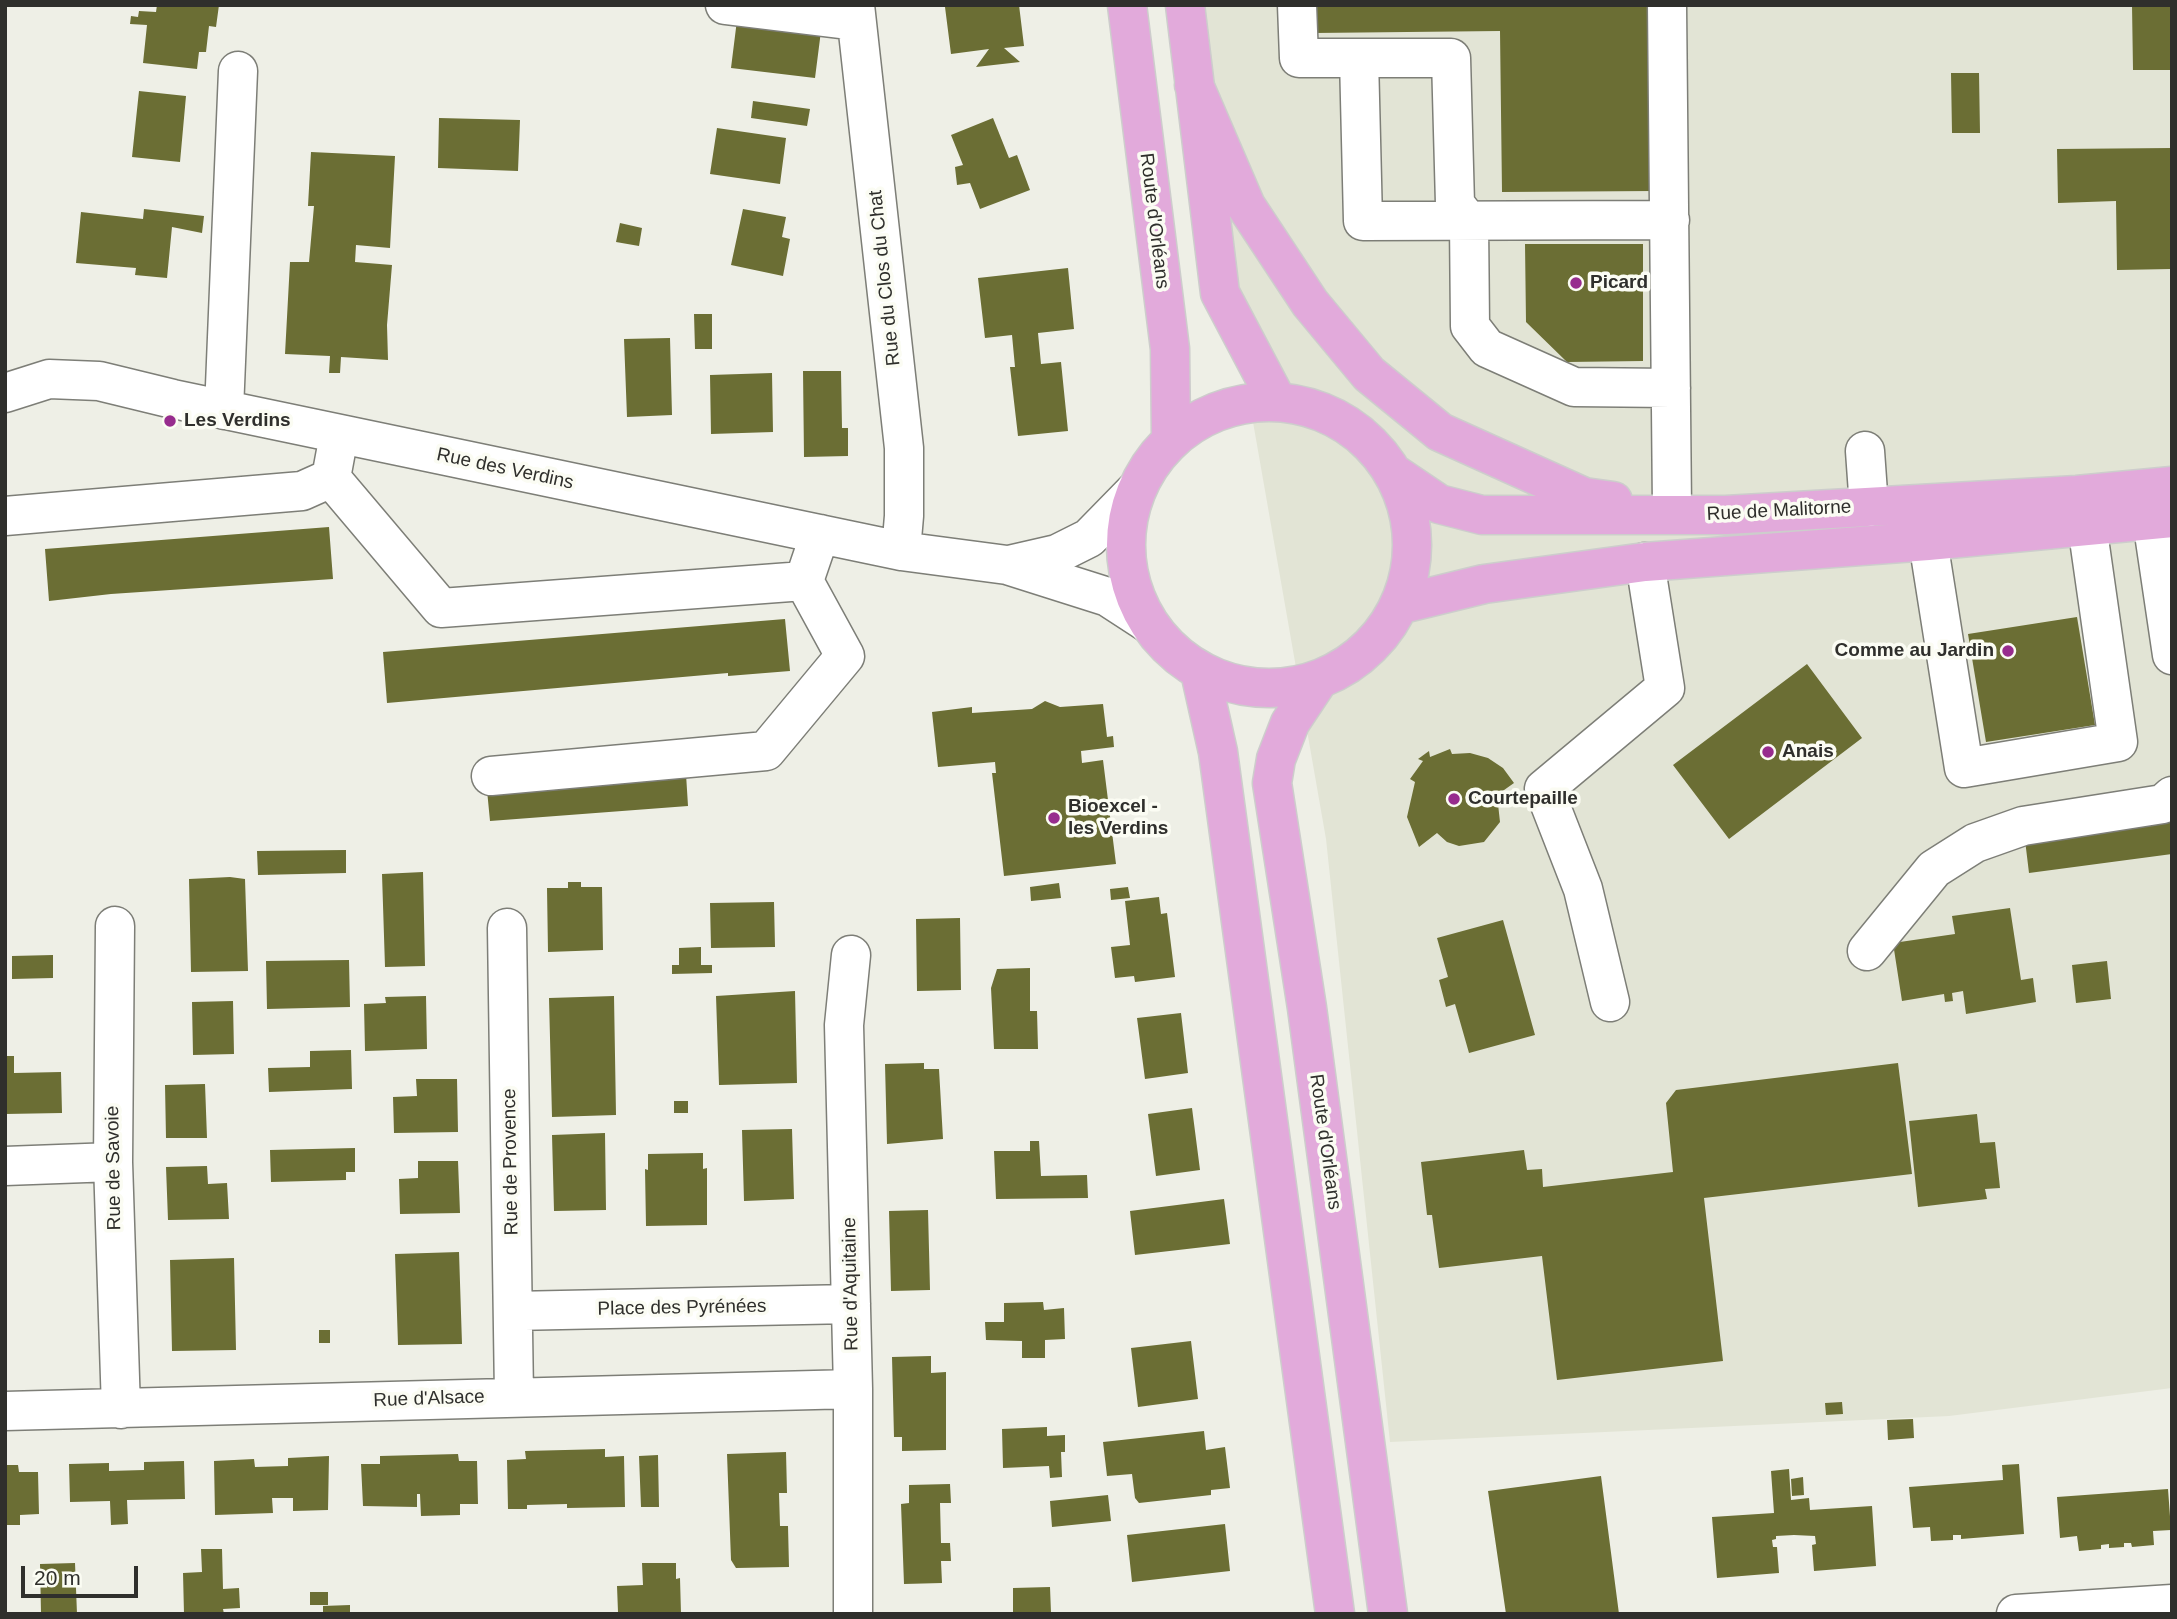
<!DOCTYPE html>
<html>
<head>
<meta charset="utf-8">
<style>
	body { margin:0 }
	#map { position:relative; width:2177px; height:1619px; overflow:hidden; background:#eeefe6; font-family:Arial,sans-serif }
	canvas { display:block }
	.frame { position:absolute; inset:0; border:7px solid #2f2f2c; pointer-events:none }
	.scale { position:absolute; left:21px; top:1566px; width:117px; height:32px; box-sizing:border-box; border:4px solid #2f2f2c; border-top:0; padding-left:9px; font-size:21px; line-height:24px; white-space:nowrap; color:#2f2f2c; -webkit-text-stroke:5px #fbfcf3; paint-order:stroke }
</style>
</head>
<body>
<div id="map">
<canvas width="2177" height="1619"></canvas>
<div class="frame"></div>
<div class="scale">20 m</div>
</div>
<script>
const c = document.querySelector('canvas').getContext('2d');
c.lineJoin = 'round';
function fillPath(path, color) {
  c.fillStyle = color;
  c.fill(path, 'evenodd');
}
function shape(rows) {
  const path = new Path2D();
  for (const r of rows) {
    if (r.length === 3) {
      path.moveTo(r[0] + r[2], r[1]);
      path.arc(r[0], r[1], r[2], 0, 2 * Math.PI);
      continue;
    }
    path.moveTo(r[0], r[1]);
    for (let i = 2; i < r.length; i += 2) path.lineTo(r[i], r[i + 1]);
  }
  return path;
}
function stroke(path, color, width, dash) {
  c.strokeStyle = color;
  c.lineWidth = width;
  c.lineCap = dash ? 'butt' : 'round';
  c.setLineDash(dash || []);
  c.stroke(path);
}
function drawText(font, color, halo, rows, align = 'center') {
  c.font = font + ' Arial,sans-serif';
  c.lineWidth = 7;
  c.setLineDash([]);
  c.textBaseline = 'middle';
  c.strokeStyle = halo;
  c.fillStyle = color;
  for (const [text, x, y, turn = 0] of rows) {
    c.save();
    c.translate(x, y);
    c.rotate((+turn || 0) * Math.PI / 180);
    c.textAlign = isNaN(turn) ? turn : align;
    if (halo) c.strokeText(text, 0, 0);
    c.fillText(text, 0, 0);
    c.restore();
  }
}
fillPath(shape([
	[1185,5,2172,5,2172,1388,1949,1416,1390,1442,1326,839,1194,85]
]), '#e2e4d5');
fillPath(shape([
	[157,5,219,5,216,27,209,26,206,52,199,52,197,69,143,63,147,25,130,24,131,16,138,17,139,11,156,12],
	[965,5,1019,5,1024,46,1004,48,1020,62,976,67,989,49,951,54,945,7],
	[1314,5,1652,5,1654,191,1502,192,1500,31,1314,33],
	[2132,5,2172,5,2172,70,2133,70],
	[737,20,821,31,815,78,731,68],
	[1951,73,1979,73,1980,133,1952,133],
	[139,91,186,96,180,162,132,157],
	[753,101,810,109,807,126,751,118],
	[439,118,520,120,518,171,438,168],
	[993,118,1009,158,1017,155,1030,190,980,209,970,183,957,185,955,167,963,165,951,135],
	[717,128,786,138,780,184,710,174],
	[2172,148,2171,269,2117,270,2116,201,2058,203,2057,149],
	[311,152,395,156,390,248,356,245,355,262,392,265,387,325,388,360,341,357,340,373,329,373,330,356,285,354,290,262,309,262,314,206,308,206],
	[144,209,204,216,202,233,172,227,167,278,135,275,136,268,76,263,81,212,143,219],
	[743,209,786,217,782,237,790,239,783,276,731,265],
	[620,223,642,228,639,246,616,242],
	[1525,244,1643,244,1643,361,1567,362,1526,322],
	[1068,268,1074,329,1038,333,1041,364,1061,362,1068,431,1018,436,1010,367,1015,367,1012,335,985,338,978,278],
	[694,314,712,314,712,349,695,349],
	[670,338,672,415,627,417,624,339],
	[803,371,841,371,842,428,848,428,848,456,804,457],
	[772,373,773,432,711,434,710,375],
	[329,527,333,579,111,594,49,601,45,549],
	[2077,617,2095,725,1986,742,1968,634],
	[785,619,790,671,728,676,728,673,387,703,383,652],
	[1807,664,1862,738,1729,839,1673,765],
	[1045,701,1060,707,1103,704,1107,737,1113,736,1114,747,1081,751,1082,763,1103,760,1116,864,1004,876,992,773,996,773,995,762,938,767,932,712,972,707,972,713,1032,709],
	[1450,749,1452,754,1470,753,1488,758,1503,768,1514,783,1497,795,1500,822,1484,842,1459,846,1447,842,1437,833,1419,847,1407,817,1415,782,1410,779,1423,761,1418,759,1429,751,1430,757],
	[686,774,688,806,490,821,487,790],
	[2172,821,2172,854,2029,873,2025,840],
	[346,850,346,873,258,875,257,851],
	[423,872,425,966,385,967,382,874],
	[230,877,245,879,248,971,191,972,189,879],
	[568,882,581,882,581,887,602,887,603,950,548,952,547,888,568,888],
	[1059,883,1061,898,1031,901,1030,887],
	[1128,887,1130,898,1111,900,1110,889],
	[1159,897,1161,914,1167,913,1175,977,1135,982,1134,976,1115,978,1111,947,1130,945,1125,901],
	[774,902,775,947,711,948,710,903],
	[2010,908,2021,980,2033,978,2036,1002,1966,1014,1963,991,1952,993,1953,1001,1945,1002,1944,994,1902,1001,1893,943,1955,934,1952,916],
	[960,918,961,990,917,991,916,919],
	[1503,920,1535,1035,1469,1053,1455,1004,1446,1007,1439,980,1448,977,1437,938],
	[701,947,701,965,712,965,712,973,672,974,672,965,679,965,679,948],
	[53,955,53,978,12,979,12,956],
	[349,960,350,1007,267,1009,266,961],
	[2107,961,2111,999,2076,1003,2072,965],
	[1030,968,1030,1011,1037,1011,1038,1049,994,1049,991,988,997,969],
	[795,991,797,1083,719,1085,716,996],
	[426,996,427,1049,365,1051,364,1004,386,1003,385,997],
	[614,996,616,1115,552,1117,549,998],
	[233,1001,234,1054,193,1055,192,1002],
	[1181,1013,1188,1073,1145,1079,1137,1018],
	[351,1050,352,1089,269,1092,268,1068,310,1067,310,1051],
	[5,1056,14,1056,14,1073,61,1072,62,1113,5,1114],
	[924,1063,924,1069,939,1069,943,1139,887,1144,885,1064],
	[1898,1063,1912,1174,1704,1198,1723,1361,1557,1380,1542,1256,1439,1268,1432,1215,1427,1215,1421,1162,1524,1150,1527,1170,1542,1169,1543,1187,1673,1172,1666,1103,1676,1090],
	[416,1079,457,1079,458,1132,394,1133,393,1097,417,1096],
	[205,1084,207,1138,166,1138,165,1085],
	[674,1101,688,1101,688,1113,674,1113],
	[1192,1108,1200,1170,1156,1176,1148,1114],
	[1977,1114,1980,1143,1995,1142,2000,1188,1985,1189,1987,1199,1918,1207,1909,1121],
	[792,1129,794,1199,744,1201,742,1130],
	[605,1133,606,1210,554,1211,552,1135],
	[1030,1141,1039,1141,1041,1176,1087,1175,1088,1198,996,1199,994,1151,1030,1151],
	[355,1148,355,1172,346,1172,346,1180,271,1182,270,1150],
	[703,1153,703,1169,707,1168,707,1225,646,1226,645,1169,648,1170,648,1154],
	[418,1161,458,1161,460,1213,400,1214,399,1179,418,1178],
	[207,1166,208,1184,227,1183,229,1219,168,1220,166,1167],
	[1224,1199,1230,1244,1135,1255,1130,1211],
	[928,1210,930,1290,891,1291,889,1211],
	[459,1252,462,1344,398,1345,395,1254],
	[234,1258,236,1350,172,1351,170,1260],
	[1043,1302,1044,1310,1064,1308,1065,1339,1045,1340,1045,1358,1022,1358,1022,1341,986,1340,985,1322,1004,1322,1004,1303],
	[319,1330,330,1330,330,1343,319,1343],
	[1191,1341,1198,1399,1138,1407,1131,1348],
	[931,1356,931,1373,946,1372,946,1450,902,1451,902,1437,894,1437,892,1357],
	[1842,1402,1843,1414,1826,1415,1825,1403],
	[1913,1419,1914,1438,1888,1440,1887,1420],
	[1047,1427,1047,1436,1065,1435,1065,1452,1061,1452,1062,1477,1050,1478,1049,1466,1003,1468,1002,1429],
	[1204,1431,1206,1450,1225,1447,1230,1488,1211,1490,1211,1495,1139,1503,1135,1498,1132,1474,1107,1476,1103,1442],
	[605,1449,605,1457,624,1456,625,1507,567,1508,567,1504,527,1505,527,1509,508,1509,507,1460,526,1459,525,1451],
	[786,1452,787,1493,779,1493,780,1526,788,1526,789,1567,736,1568,731,1560,727,1454],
	[458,1454,459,1461,477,1461,478,1504,460,1504,460,1515,421,1516,420,1494,417,1494,417,1507,363,1506,361,1464,380,1464,380,1456],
	[658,1455,659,1507,641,1507,639,1456],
	[329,1456,328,1510,293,1511,293,1498,272,1498,273,1513,215,1515,214,1461,254,1459,255,1467,288,1466,288,1458],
	[184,1461,185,1499,127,1500,128,1524,111,1525,110,1501,70,1502,69,1464,109,1463,109,1471,144,1470,144,1462],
	[2019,1464,2024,1534,1961,1539,1961,1535,1953,1535,1953,1540,1931,1541,1930,1527,1913,1528,1909,1487,2003,1480,2002,1465],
	[5,1465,18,1465,19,1472,38,1472,39,1514,20,1515,20,1525,5,1525],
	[1789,1469,1791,1500,1809,1498,1810,1510,1872,1506,1876,1566,1814,1571,1812,1545,1816,1544,1815,1536,1794,1535,1776,1536,1776,1539,1772,1540,1773,1547,1777,1547,1779,1573,1717,1578,1712,1517,1774,1513,1771,1471],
	[1601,1476,1619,1614,1506,1614,1488,1491],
	[1803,1477,1804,1495,1792,1496,1791,1479],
	[950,1484,951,1503,940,1503,941,1543,950,1543,951,1561,941,1561,942,1583,904,1584,901,1504,909,1503,909,1485],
	[2168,1489,2171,1530,2153,1531,2154,1545,2132,1547,2131,1543,2124,1543,2124,1547,2109,1548,2109,1544,2101,1545,2101,1549,2079,1551,2077,1536,2060,1538,2057,1497],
	[1108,1495,1111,1521,1052,1527,1050,1501],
	[1225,1524,1230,1571,1132,1582,1127,1535],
	[201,1549,222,1549,223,1589,239,1588,240,1608,223,1609,224,1614,184,1614,183,1573,202,1572],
	[75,1563,77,1614,41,1613,40,1564],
	[642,1563,676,1563,676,1579,680,1578,681,1614,618,1612,617,1586,643,1585],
	[1050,1587,1051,1613,1013,1613,1013,1588],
	[310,1592,328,1592,328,1605,310,1605],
	[350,1605,350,1614,323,1614,323,1606]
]), '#6b6e34');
const minor = shape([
	[725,5,856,21],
	[855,5,904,448,904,516,901,551],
	[1297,5,1299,58,1451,58,1455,204,1469,222,1470,326,1487,348,1574,387,1671,388],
	[1667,5,1672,509],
	[1359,58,1363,221,1670,220],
	[5,393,49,379,99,381,173,399,901,551,1007,565,1108,597,1148,623],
	[224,410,238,71],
	[339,435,331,478,441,608,804,581,820,534],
	[1865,451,1869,507],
	[5,516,302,491,331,478],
	[2152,520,2172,655],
	[1928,541,1964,768,2118,742,2087,525],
	[1009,565,1057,554,1089,538,1135,491],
	[491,776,766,751,845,656,804,581],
	[115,926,113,1162,121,1409],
	[507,928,514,1396],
	[1867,951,1934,869,1975,843,2023,826,2163,804,2172,796],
	[851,955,844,1025,853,1389,853,1614],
	[1610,1002,1583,889,1544,789,1665,688,1645,562],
	[5,1166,113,1162],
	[513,1311,851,1304],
	[5,1411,853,1389],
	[2016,1614,2172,1604]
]);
const major = shape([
	[1127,5,1170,349,1171,437],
	[1185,5,1220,293,1277,401],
	[1194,85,1246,206,1310,303,1369,374,1440,432,1584,497,1613,501],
	[1269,545,143],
	[1396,475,1439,504,1482,515,1726,515,2077,495,2172,486],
	[1402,604,1484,584,1645,562,1928,541,2172,518],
	[1200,672,1218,752,1335,1614],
	[1318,681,1290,723,1276,759,1272,783,1307,1008,1388,1614]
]);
stroke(minor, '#7d7e77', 41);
stroke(major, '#cdcdcc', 41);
stroke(minor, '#fff', 38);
stroke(major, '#e2aadb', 38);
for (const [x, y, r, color] of [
	[1576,283,7,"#972c8e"],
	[170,421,7,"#972c8e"],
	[2008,651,7,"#972c8e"],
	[1768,752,7,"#972c8e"],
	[1454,799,7,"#972c8e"],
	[1054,818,7,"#972c8e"]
]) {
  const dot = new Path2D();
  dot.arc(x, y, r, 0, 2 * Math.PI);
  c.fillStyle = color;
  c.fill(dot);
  stroke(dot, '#fbfcf3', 2.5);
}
drawText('19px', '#2f2f2c', '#fbfcf3', [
	["Route d'Orléans",1154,221,83],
	["Rue du Clos du Chat",885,278,-96],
	["Rue des Verdins",505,469,12],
	["Rue de Malitorne",1779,511,-3],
	["Route d'Orléans",1325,1142,82],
	["Rue de Provence",511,1162,-91],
	["Rue de Savoie",114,1168,-91],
	["Rue d'Aquitaine",851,1284,-91],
	["Place des Pyrénées",682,1308,-1],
	["Rue d'Alsace",429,1399,-2]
]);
drawText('bold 19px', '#2f2f2c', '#fbfcf3', [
	["Picard",1590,283],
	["Les Verdins",184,421],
	["Comme au Jardin",1994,651,"right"],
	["Anais",1782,752],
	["Courtepaille",1468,799],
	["Bioexcel -",1068,807],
	["les Verdins",1068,829]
], 'left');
</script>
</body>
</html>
